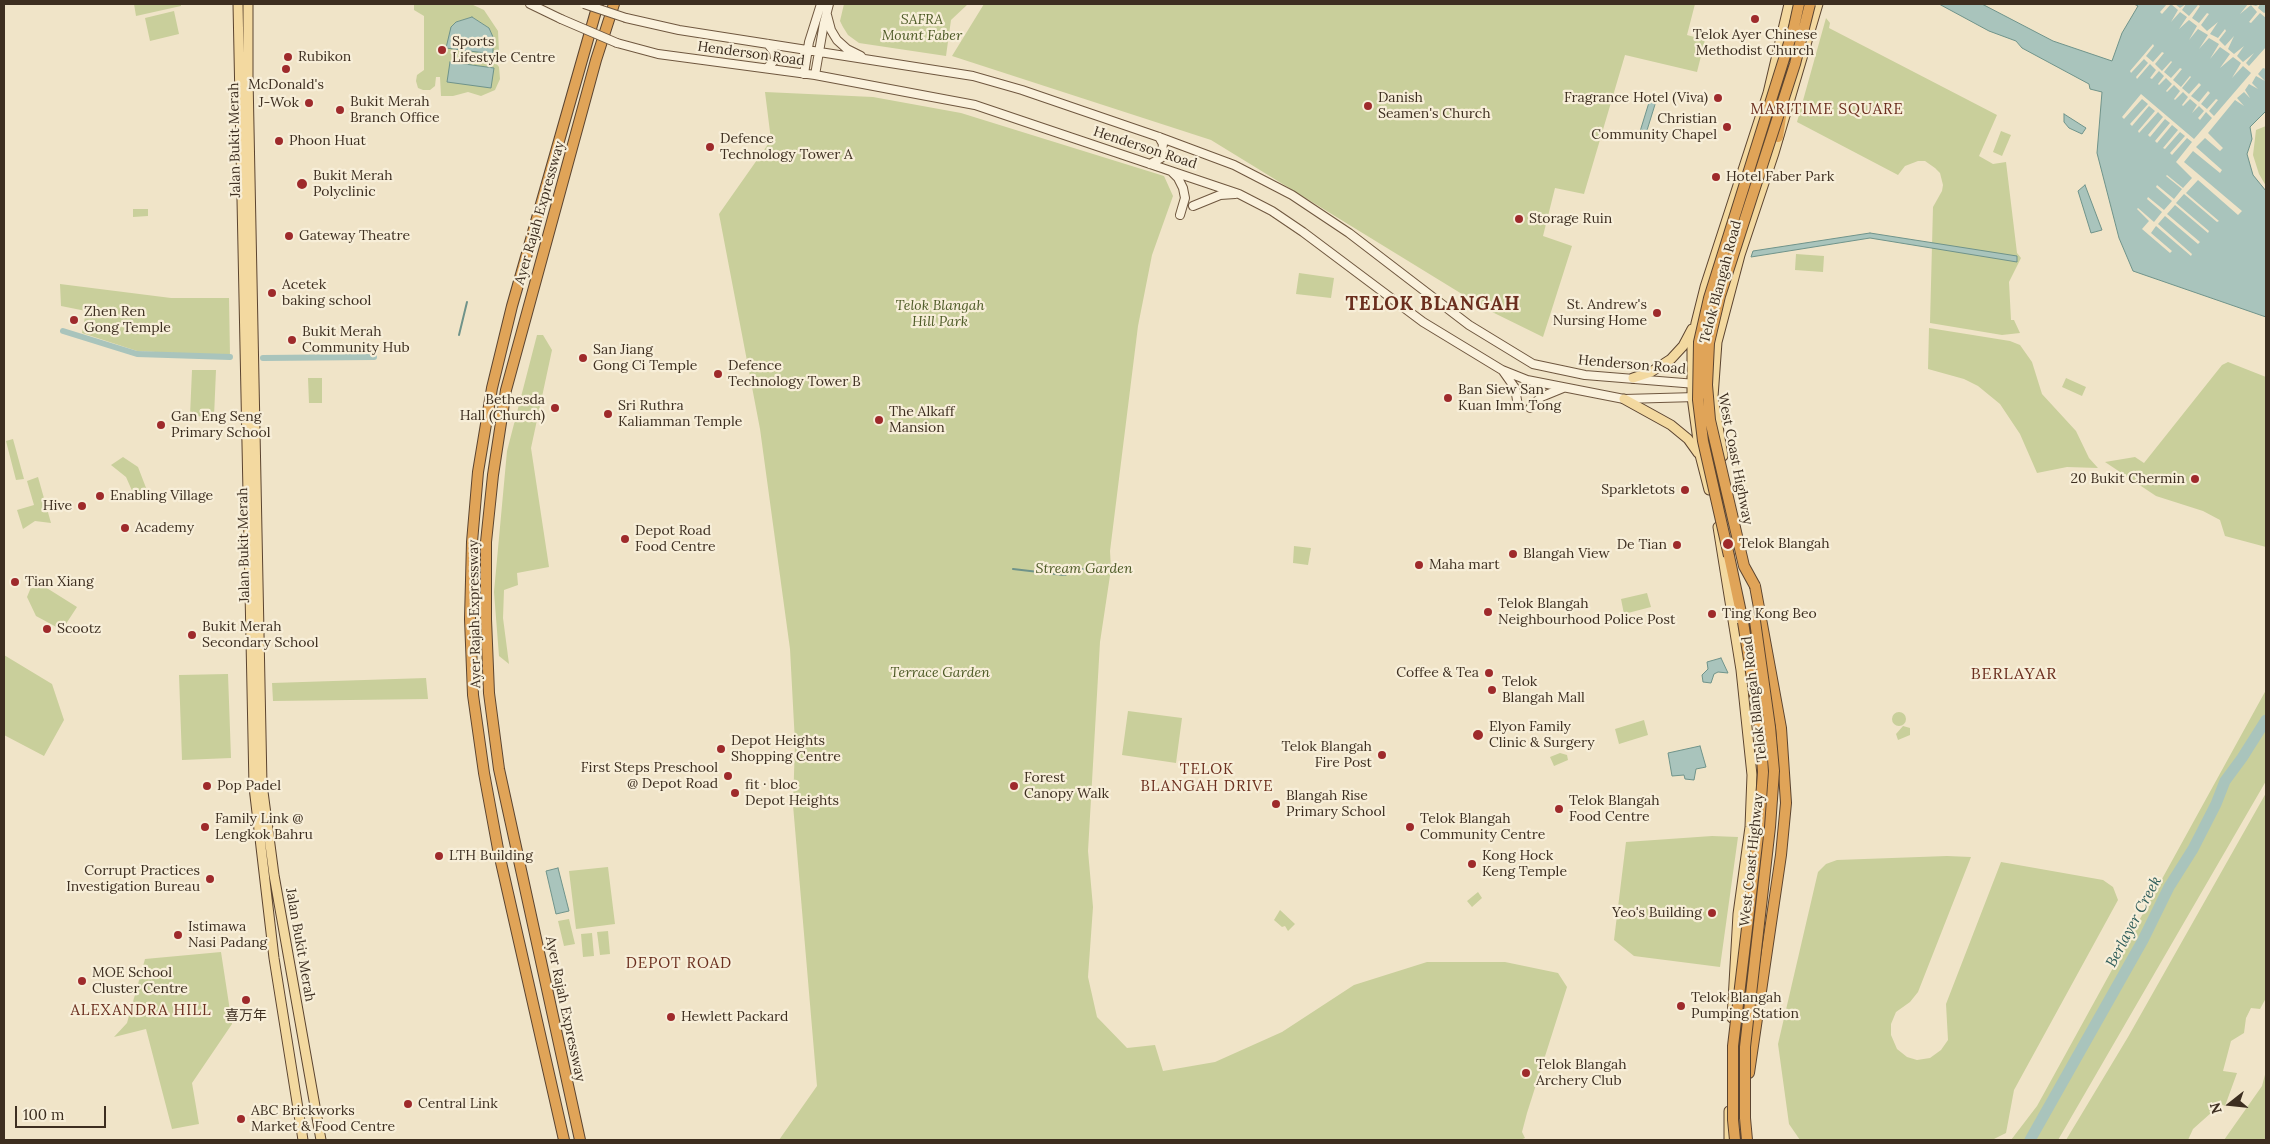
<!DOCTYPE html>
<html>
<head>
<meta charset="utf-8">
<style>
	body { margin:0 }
	#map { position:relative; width:2270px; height:1144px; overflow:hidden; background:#f0e4c8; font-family:Lora,serif }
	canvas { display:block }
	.frame { position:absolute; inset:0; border:5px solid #3d2e20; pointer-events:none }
	.north { position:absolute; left:2205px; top:1079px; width:50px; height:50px; -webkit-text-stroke:4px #f7eed8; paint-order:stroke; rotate:254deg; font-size:14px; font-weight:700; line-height:20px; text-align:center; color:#3d2e20 }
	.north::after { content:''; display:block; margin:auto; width:18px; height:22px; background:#3d2e20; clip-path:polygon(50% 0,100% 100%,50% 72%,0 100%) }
	.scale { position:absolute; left:15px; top:1106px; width:91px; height:22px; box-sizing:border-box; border:2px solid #3d2e20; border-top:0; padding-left:6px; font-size:15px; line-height:18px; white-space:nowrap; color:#3d2e20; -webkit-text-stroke:4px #f7eed8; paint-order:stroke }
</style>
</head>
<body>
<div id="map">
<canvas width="2270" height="1144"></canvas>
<div class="frame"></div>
<div class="north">N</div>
<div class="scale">100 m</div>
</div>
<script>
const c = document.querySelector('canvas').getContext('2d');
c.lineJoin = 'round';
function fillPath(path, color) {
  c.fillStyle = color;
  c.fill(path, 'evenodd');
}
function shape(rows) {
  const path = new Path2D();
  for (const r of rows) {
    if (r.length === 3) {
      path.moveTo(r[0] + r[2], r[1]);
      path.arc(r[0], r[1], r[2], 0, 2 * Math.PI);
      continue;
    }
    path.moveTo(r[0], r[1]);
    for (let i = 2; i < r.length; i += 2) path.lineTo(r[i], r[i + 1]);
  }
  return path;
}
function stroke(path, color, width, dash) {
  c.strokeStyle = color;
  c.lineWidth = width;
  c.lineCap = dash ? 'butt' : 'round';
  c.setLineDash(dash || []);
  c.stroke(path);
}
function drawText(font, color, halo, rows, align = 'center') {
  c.font = font + ' Lora,"Noto Sans SC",serif';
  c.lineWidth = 4.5;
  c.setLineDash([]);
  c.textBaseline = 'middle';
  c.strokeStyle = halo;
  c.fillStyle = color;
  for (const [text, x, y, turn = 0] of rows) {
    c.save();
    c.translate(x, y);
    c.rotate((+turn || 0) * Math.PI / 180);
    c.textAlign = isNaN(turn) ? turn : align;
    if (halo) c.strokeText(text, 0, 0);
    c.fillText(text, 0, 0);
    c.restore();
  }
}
fillPath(shape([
	[134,4,181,4,181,6,136,16],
	[414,4,471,4,484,10,498,31,499,52,495,62,499,67,500,79,495,90,481,96,468,92,453,96,441,96,440,77,436,77,435,86,430,90,423,90,418,88,416,81,417,75,424,70,424,16,414,10],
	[472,17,489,28,494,46,456,22],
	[844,4,968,4,951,20,946,56,859,43,848,35,843,27,840,21],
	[984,4,1695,4,1687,35,1705,40,1697,72,1625,55,1584,194,1555,188,1543,236,1572,246,1543,337,1488,310,1211,140,952,56],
	[174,11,179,34,150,41,145,18],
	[1826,18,1830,23,1829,28,1997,115,1979,156,1993,164,2006,162,2017,253,2021,258,2009,282,2011,320,2014,320,2020,333,2002,335,1930,323,1933,207,1942,191,1943,185,1940,173,1935,168,1925,161,1918,161,1905,166,1898,175,1797,122],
	[765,92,873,97,961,113,1164,176,1173,196,1152,255,1138,326,1110,551,1111,569,1100,642,1088,851,1093,907,1088,977,1097,1017,1127,1048,1155,1045,1163,1071,1215,1062,1282,1032,1354,985,1427,962,1505,962,1558,973,1567,987,1527,1113,1522,1132,1525,1138,1520,1140,779,1140,817,1086,793,805,795,743,790,649,760,429,719,214,771,140],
	[2266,126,2266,186,2259,174,2253,155,2256,130],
	[2001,131,2011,135,2002,156,1993,152],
	[133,209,148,209,148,216,133,217],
	[1796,254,1824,256,1823,272,1795,270],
	[1299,273,1334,278,1331,298,1296,294],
	[60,284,171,298,229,298,230,356,137,351,82,333,86,311,61,306],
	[1929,328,2010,341,2020,345,2032,362,2042,394,2076,431,2089,458,2098,468,2067,467,2037,473,2020,434,2000,404,1978,386,1964,379,1928,369],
	[537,335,543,335,552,350,531,448,549,567,517,573,518,585,504,590,503,618,509,664,499,656,494,592,507,451],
	[2228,362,2266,377,2266,547,2225,536,2220,520,2203,511,2156,496,2105,462,2135,457,2144,463,2222,365],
	[192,370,216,370,214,417,190,416],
	[308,378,322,378,322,403,309,403],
	[2066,378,2086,387,2082,396,2062,387],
	[13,439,24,479,16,480,6,441],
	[123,457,138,467,148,493,137,502,126,477,111,465],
	[38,477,51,523,35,521,23,529,17,510,34,505,27,481],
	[1294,546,1311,548,1308,565,1293,563],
	[34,580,77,607,62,630,36,616,27,597],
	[1647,593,1651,607,1624,614,1621,599],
	[4,655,52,684,64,720,44,756,4,735],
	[228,674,231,758,182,760,179,675],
	[426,678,428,699,273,701,272,683],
	[2266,690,2266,781,2058,1140,2011,1140,2037,1106],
	[1128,711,1182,718,1176,763,1122,755],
	[1899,719,7],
	[1644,720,1648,735,1619,744,1615,729],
	[1903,726,1910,728,1910,735,1898,740,1896,734],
	[1560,753,1567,755,1568,760,1554,766,1550,757],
	[2266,793,2266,998,2260,1009,2251,1008,2246,1018,2244,1033,2231,1041,2223,1071,2237,1073,2225,1106,2221,1104,2193,1129,2188,1140,2066,1140,2128,1037],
	[1712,836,1738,837,1720,967,1634,956,1614,940,1626,842],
	[1947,856,1971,857,1918,992,1910,1002,1896,1012,1891,1024,1891,1035,1897,1049,1907,1057,1917,1060,1930,1058,1941,1050,1948,1040,1946,1004,2001,862,2103,880,2113,887,2118,900,2014,1090,2006,1133,1992,1140,1800,1140,1789,1124,1778,1044,1818,872,1826,864,1837,860],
	[608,867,615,924,576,929,569,871],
	[1478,892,1482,898,1472,907,1467,901],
	[1280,910,1295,924,1288,931,1285,926,1282,927,1274,920],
	[569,919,575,944,564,946,558,921],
	[608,931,610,954,600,955,597,932],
	[592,933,594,956,583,957,581,934],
	[221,952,232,1024,192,1083,199,1124,172,1129,146,1029,114,1037,127,1023,145,959],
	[2266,1071,2266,1140,2224,1140,2262,1086]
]), '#c9cf9b');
const water = shape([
	[1939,4,1982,4,2053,41,2112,61,2122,33,2138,6,2134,4,2266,4,2266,111,2250,127,2252,139,2247,154,2253,175,2266,191,2266,317,2133,271,2119,238,2097,153,2102,92,2090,89,2089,84,2022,48,2016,41,1989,31,1939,4],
	[472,17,489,28,493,37,493,54,446,48,451,27,456,22,472,17],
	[450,62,494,68,491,88,447,82,450,62],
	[1651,96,1657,98,1644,140,1638,138,1651,96],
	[2064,114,2086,128,2082,134,2069,128,2064,122,2064,114],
	[2085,185,2102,230,2091,233,2078,191,2085,185],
	[1870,233,2017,256,2017,262,1870,238,1751,257,1753,251,1870,233],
	[1721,658,1728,673,1718,672,1714,674,1711,683,1703,682,1702,675,1708,669,1707,662,1721,658],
	[1700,746,1706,767,1696,769,1694,780,1685,779,1684,775,1672,776,1668,753,1700,746],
	[558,868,569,911,556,914,546,871,558,868]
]);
fillPath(water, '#a9c4bc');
stroke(water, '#6f938a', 1);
fillPath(shape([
	[2167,4,2175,4,2180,8,2186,4,2182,10,2189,16,2198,5,2200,6,2192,18,2199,23,2207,13,2209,14,2201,25,2207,31,2218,22,2210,34,2218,38,2225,29,2226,31,2219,40,2225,46,2234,36,2228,49,2234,54,2244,46,2237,56,2243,62,2254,53,2246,63,2249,66,2266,47,2266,69,2263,68,2258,74,2265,81,2256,76,2252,83,2258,89,2249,84,2245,90,2250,98,2244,92,2237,98,2244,106,2235,100,2208,133,2223,148,2220,151,2205,138,2196,147,2222,170,2220,173,2193,151,2184,162,2242,211,2238,215,2198,180,2186,193,2219,221,2217,222,2184,194,2176,203,2209,231,2208,233,2175,205,2167,214,2200,242,2198,244,2165,216,2158,224,2192,254,2191,256,2156,226,2151,233,2172,251,2170,253,2142,229,2149,221,2137,209,2138,208,2154,222,2162,212,2147,199,2148,197,2164,210,2172,201,2156,187,2157,185,2174,199,2182,189,2166,176,2167,175,2183,188,2192,178,2176,162,2192,142,2187,138,2172,155,2170,153,2185,136,2180,132,2165,149,2163,148,2178,130,2172,125,2157,143,2155,141,2170,123,2165,119,2150,137,2148,135,2163,117,2158,112,2139,133,2138,131,2155,111,2149,106,2132,126,2130,124,2148,104,2142,99,2124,119,2122,117,2141,94,2194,139,2212,118,2206,112,2200,120,2198,118,2204,111,2199,106,2192,113,2197,105,2190,99,2183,106,2182,105,2188,97,2183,92,2175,100,2174,99,2180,91,2174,85,2167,92,2166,91,2172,84,2166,78,2159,85,2158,84,2164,76,2159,71,2152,79,2150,78,2156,70,2150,64,2137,79,2136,77,2148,63,2144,59,2131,73,2130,71,2153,44,2154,46,2146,56,2153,62,2162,52,2164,53,2155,64,2162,71,2171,61,2172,62,2164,72,2171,78,2180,68,2182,69,2173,80,2181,87,2190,76,2191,77,2182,88,2189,94,2199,83,2201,85,2191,96,2199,102,2208,91,2210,93,2201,104,2207,109,2216,99,2218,100,2209,111,2214,116,2251,73,2243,66,2232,78,2241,63,2233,57,2220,68,2230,54,2220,47,2210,59,2219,44,2209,38,2199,49,2208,35,2198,29,2189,40,2197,26,2189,20,2179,29,2187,17,2180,12,2171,22,2178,10,2171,4,2162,14,2160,12],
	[2248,4,2256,6,2260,4,2258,8,2264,13,2266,12,2266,18,2260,13,2251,23,2249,22,2257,12,2251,5,2240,14]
]), '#f0e4c8');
stroke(shape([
	[459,335,467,302],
	[1013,569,1064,575,1087,568]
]), '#6f938a', 2);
stroke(shape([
	[63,331,137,354,230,357],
	[263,358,374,357]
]), '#a9c4bc', 6);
stroke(shape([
	[2030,1140,2143,940,2169,887,2193,849,2216,804,2225,781,2242,758,2266,720]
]), '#a9c4bc', 11);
const secondary = shape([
	[530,4,561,19],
	[827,15,831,30,837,40,847,49,861,56],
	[626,18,679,30,973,76,1022,90,1159,137,1234,165,1292,195,1349,233,1469,325,1533,364,1585,375,1696,384],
	[617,43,658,54,815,75,975,105,1239,194,1272,211,1303,232,1423,322,1502,370,1527,380,1624,399,1696,397],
	[767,68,775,60,774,52,768,44],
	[804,74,809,42,821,4],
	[815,75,824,23,829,4],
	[1150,164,1161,158,1163,144,1159,137],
	[1172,172,1178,178,1183,188,1185,198,1180,215],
	[1193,206,1220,195,1235,194],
	[1503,371,1515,388,1518,406],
	[1530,408,1541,397,1563,388]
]);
const primary = shape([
	[238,4,254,787,274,958,303,1140],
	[248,4,248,77,262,784,274,875,321,1140],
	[1633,378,1651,372,1671,359,1683,346,1692,329],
	[1624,399,1671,425,1688,439,1698,453],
	[1723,456,1713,397,1717,342,1740,255,1774,153,1818,4],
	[1709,490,1700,455,1692,397,1692,346,1696,323,1705,287,1768,93,1789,4],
	[1718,527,1741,670,1752,775,1750,827,1738,914,1732,1018],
	[1729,1111,1729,1140]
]);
const highway = shape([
	[1778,137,1781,117],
	[1729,556,1743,622],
	[1749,1073,1781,855,1786,803,1781,728,1755,586],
	[564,1140,498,849,484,773,473,695,470,619,472,542,478,472,492,388,512,306,598,4],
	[580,1140,499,769,489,693,486,619,486,542,493,475,506,390,596,60,614,4]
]);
stroke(secondary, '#6f573f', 10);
stroke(primary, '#5b4430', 11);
stroke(highway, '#5b4430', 12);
stroke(secondary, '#faf1dc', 8);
stroke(primary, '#f3d9a0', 9);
stroke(highway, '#e0a458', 10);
const secondaryBridge = shape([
	[584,4,626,18],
	[561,19,617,43]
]);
const highwayBridge = shape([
	[1729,556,1703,441,1698,400,1699,342,1709,298,1794,27,1799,4],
	[1755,586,1744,566,1710,420,1707,385,1709,343,1720,296,1795,64,1810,4],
	[1735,1140,1733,1120,1733,1046,1759,827,1763,772,1760,728,1743,622],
	[1747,1140,1745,1118,1745,1047,1770,827,1774,771,1770,727,1755,621]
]);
stroke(secondaryBridge, '#6f573f', 10, []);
stroke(highwayBridge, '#5b4430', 12, []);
stroke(secondaryBridge, '#faf1dc', 8);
stroke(highwayBridge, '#e0a458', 10);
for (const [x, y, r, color] of [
	[1755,19,5,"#9e2a2b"],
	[442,50,5,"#9e2a2b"],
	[288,57,5,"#9e2a2b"],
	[286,69,5,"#9e2a2b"],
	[1718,98,5,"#9e2a2b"],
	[309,103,5,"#9e2a2b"],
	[1368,106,5,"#9e2a2b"],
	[340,110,5,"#9e2a2b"],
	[1727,127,5,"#9e2a2b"],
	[279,141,5,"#9e2a2b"],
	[710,147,5,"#9e2a2b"],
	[1716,177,5,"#9e2a2b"],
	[302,184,6,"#9e2a2b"],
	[1519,219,5,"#9e2a2b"],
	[289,236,5,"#9e2a2b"],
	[272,293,5,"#9e2a2b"],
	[1657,313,5,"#9e2a2b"],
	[74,320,5,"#9e2a2b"],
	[292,340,5,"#9e2a2b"],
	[583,358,5,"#9e2a2b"],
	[718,374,5,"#9e2a2b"],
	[1448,398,5,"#9e2a2b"],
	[555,408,5,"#9e2a2b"],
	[608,414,5,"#9e2a2b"],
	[879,420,5,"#9e2a2b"],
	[161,425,5,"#9e2a2b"],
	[2195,479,5,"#9e2a2b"],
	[1685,490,5,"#9e2a2b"],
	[100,496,5,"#9e2a2b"],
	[82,506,5,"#9e2a2b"],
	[125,528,5,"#9e2a2b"],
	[625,539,5,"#9e2a2b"],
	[1728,544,6,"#9e2a2b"],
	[1677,545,5,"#9e2a2b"],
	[1513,554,5,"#9e2a2b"],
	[1419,565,5,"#9e2a2b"],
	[15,582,5,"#9e2a2b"],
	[1488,612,5,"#9e2a2b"],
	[1712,614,5,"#9e2a2b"],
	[47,629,5,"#9e2a2b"],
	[192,635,5,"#9e2a2b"],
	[1489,673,5,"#9e2a2b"],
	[1492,690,5,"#9e2a2b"],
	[1478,735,6,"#9e2a2b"],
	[721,749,5,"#9e2a2b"],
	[1382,755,5,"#9e2a2b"],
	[728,776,5,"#9e2a2b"],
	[207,786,5,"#9e2a2b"],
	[1014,786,5,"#9e2a2b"],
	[735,793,5,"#9e2a2b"],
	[1276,804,5,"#9e2a2b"],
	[1559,809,5,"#9e2a2b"],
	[205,827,5,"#9e2a2b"],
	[1410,827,5,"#9e2a2b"],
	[439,856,5,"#9e2a2b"],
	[1472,864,5,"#9e2a2b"],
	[210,879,5,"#9e2a2b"],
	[1712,913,5,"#9e2a2b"],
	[178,935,5,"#9e2a2b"],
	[82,981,5,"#9e2a2b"],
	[246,1000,5,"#9e2a2b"],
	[1681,1006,5,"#9e2a2b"],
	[671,1017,5,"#9e2a2b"],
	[1526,1073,5,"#9e2a2b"],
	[408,1104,5,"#9e2a2b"],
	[241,1119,5,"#9e2a2b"]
]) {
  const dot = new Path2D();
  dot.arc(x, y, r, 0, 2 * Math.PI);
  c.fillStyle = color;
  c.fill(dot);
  stroke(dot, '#f7eed8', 2);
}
drawText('italic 14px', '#4d5a26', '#f7eed8', [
	["SAFRA",922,20],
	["Mount Faber",922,36],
	["Telok Blangah",940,306],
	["Hill Park",940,322],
	["Stream Garden",1084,569],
	["Terrace Garden",940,673]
]);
drawText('14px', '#3d2e20', '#f7eed8', [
	["Telok Ayer Chinese",1755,35,"center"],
	["Methodist Church",1755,51,"center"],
	["Sports",452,42],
	["Lifestyle Centre",452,58],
	["Rubikon",298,57],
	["McDonald's",286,85,"center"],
	["Danish",1378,98],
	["Seamen's Church",1378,114],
	["Fragrance Hotel (Viva)",1708,98,"right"],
	["Bukit Merah",350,102],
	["Branch Office",350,118],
	["J-Wok",299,103,"right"],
	["Christian",1717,119,"right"],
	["Community Chapel",1717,135,"right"],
	["Defence",720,139],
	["Technology Tower A",720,155],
	["Phoon Huat",289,141],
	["Bukit Merah",313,176],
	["Polyclinic",313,192],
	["Hotel Faber Park",1726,177],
	["Storage Ruin",1529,219],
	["Gateway Theatre",299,236],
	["Acetek",282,285],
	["baking school",282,301],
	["St. Andrew's",1647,305,"right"],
	["Nursing Home",1647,321,"right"],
	["Zhen Ren",84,312],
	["Gong Temple",84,328],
	["Bukit Merah",302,332],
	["Community Hub",302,348],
	["San Jiang",593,350],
	["Gong Ci Temple",593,366],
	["Defence",728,366],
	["Technology Tower B",728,382],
	["Ban Siew San",1458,390],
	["Kuan Imm Tong",1458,406],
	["Bethesda",545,400,"right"],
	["Hall (Church)",545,416,"right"],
	["Sri Ruthra",618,406],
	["Kaliamman Temple",618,422],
	["The Alkaff",889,412],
	["Mansion",889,428],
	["Gan Eng Seng",171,417],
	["Primary School",171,433],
	["20 Bukit Chermin",2185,479,"right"],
	["Sparkletots",1675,490,"right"],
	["Enabling Village",110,496],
	["Hive",72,506,"right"],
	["Academy",135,528],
	["Depot Road",635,531],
	["Food Centre",635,547],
	["Telok Blangah",1739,544],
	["De Tian",1667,545,"right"],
	["Blangah View",1523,554],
	["Maha mart",1429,565],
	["Tian Xiang",25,582],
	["Telok Blangah",1498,604],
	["Neighbourhood Police Post",1498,620],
	["Ting Kong Beo",1722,614],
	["Bukit Merah",202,627],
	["Secondary School",202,643],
	["Scootz",57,629],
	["Coffee & Tea",1479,673,"right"],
	["Telok",1502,682],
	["Blangah Mall",1502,698],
	["Elyon Family",1489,727],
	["Clinic & Surgery",1489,743],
	["Depot Heights",731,741],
	["Shopping Centre",731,757],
	["Telok Blangah",1372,747,"right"],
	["Fire Post",1372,763,"right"],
	["First Steps Preschool",718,768,"right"],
	["@ Depot Road",718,784,"right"],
	["Forest",1024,778],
	["Canopy Walk",1024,794],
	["fit · bloc",745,785],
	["Depot Heights",745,801],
	["Pop Padel",217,786],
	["Blangah Rise",1286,796],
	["Primary School",1286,812],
	["Telok Blangah",1569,801],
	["Food Centre",1569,817],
	["Family Link @",215,819],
	["Lengkok Bahru",215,835],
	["Telok Blangah",1420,819],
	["Community Centre",1420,835],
	["LTH Building",449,856],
	["Kong Hock",1482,856],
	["Keng Temple",1482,872],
	["Corrupt Practices",200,871,"right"],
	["Investigation Bureau",200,887,"right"],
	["Yeo's Building",1702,913,"right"],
	["Istimawa",188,927],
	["Nasi Padang",188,943],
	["MOE School",92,973],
	["Cluster Centre",92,989],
	["Telok Blangah",1691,998],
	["Pumping Station",1691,1014],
	["喜万年",246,1016,"center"],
	["Hewlett Packard",681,1017],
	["Telok Blangah",1536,1065],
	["Archery Club",1536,1081],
	["Central Link",418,1104],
	["ABC Brickworks",251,1111],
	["Market & Food Centre",251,1127]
], 'left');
drawText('14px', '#3d2e20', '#f7eed8', [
	["Henderson Road",751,54,8],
	["Jalan Bukit Merah",235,140,-91],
	["Henderson Road",1145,148,18],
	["Ayer Rajah Expressway",540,213,-74],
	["Telok Blangah Road",1721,282,-75],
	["Henderson Road",1632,365,5],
	["West Coast Highway",1735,459,79],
	["Jalan Bukit Merah",244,545,-91],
	["Ayer Rajah Expressway",475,614,-91],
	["Telok Blangah Road",1755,699,-97],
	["West Coast Highway",1752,860,-84],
	["Jalan Bukit Merah",300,945,80],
	["Ayer Rajah Expressway",565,1009,78]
]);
c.letterSpacing = '1px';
drawText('15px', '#6b2e1e', '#f7eed8', [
	["MARITIME SQUARE",1827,110],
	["TELOK",1207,770],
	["BLANGAH DRIVE",1207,787],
	["DEPOT ROAD",679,964],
	["ALEXANDRA HILL",141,1011]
]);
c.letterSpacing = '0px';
drawText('italic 15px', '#2f5d5a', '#f7eed8', [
	["Berlayer Creek",2134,922,-62]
]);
c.letterSpacing = '1px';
drawText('16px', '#6b2e1e', '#f7eed8', [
	["BERLAYAR",2014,674]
]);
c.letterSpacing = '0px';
c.letterSpacing = '1px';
drawText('bold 19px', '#6b2e1e', '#f7eed8', [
	["TELOK BLANGAH",1433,305]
]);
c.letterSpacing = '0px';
</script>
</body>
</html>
